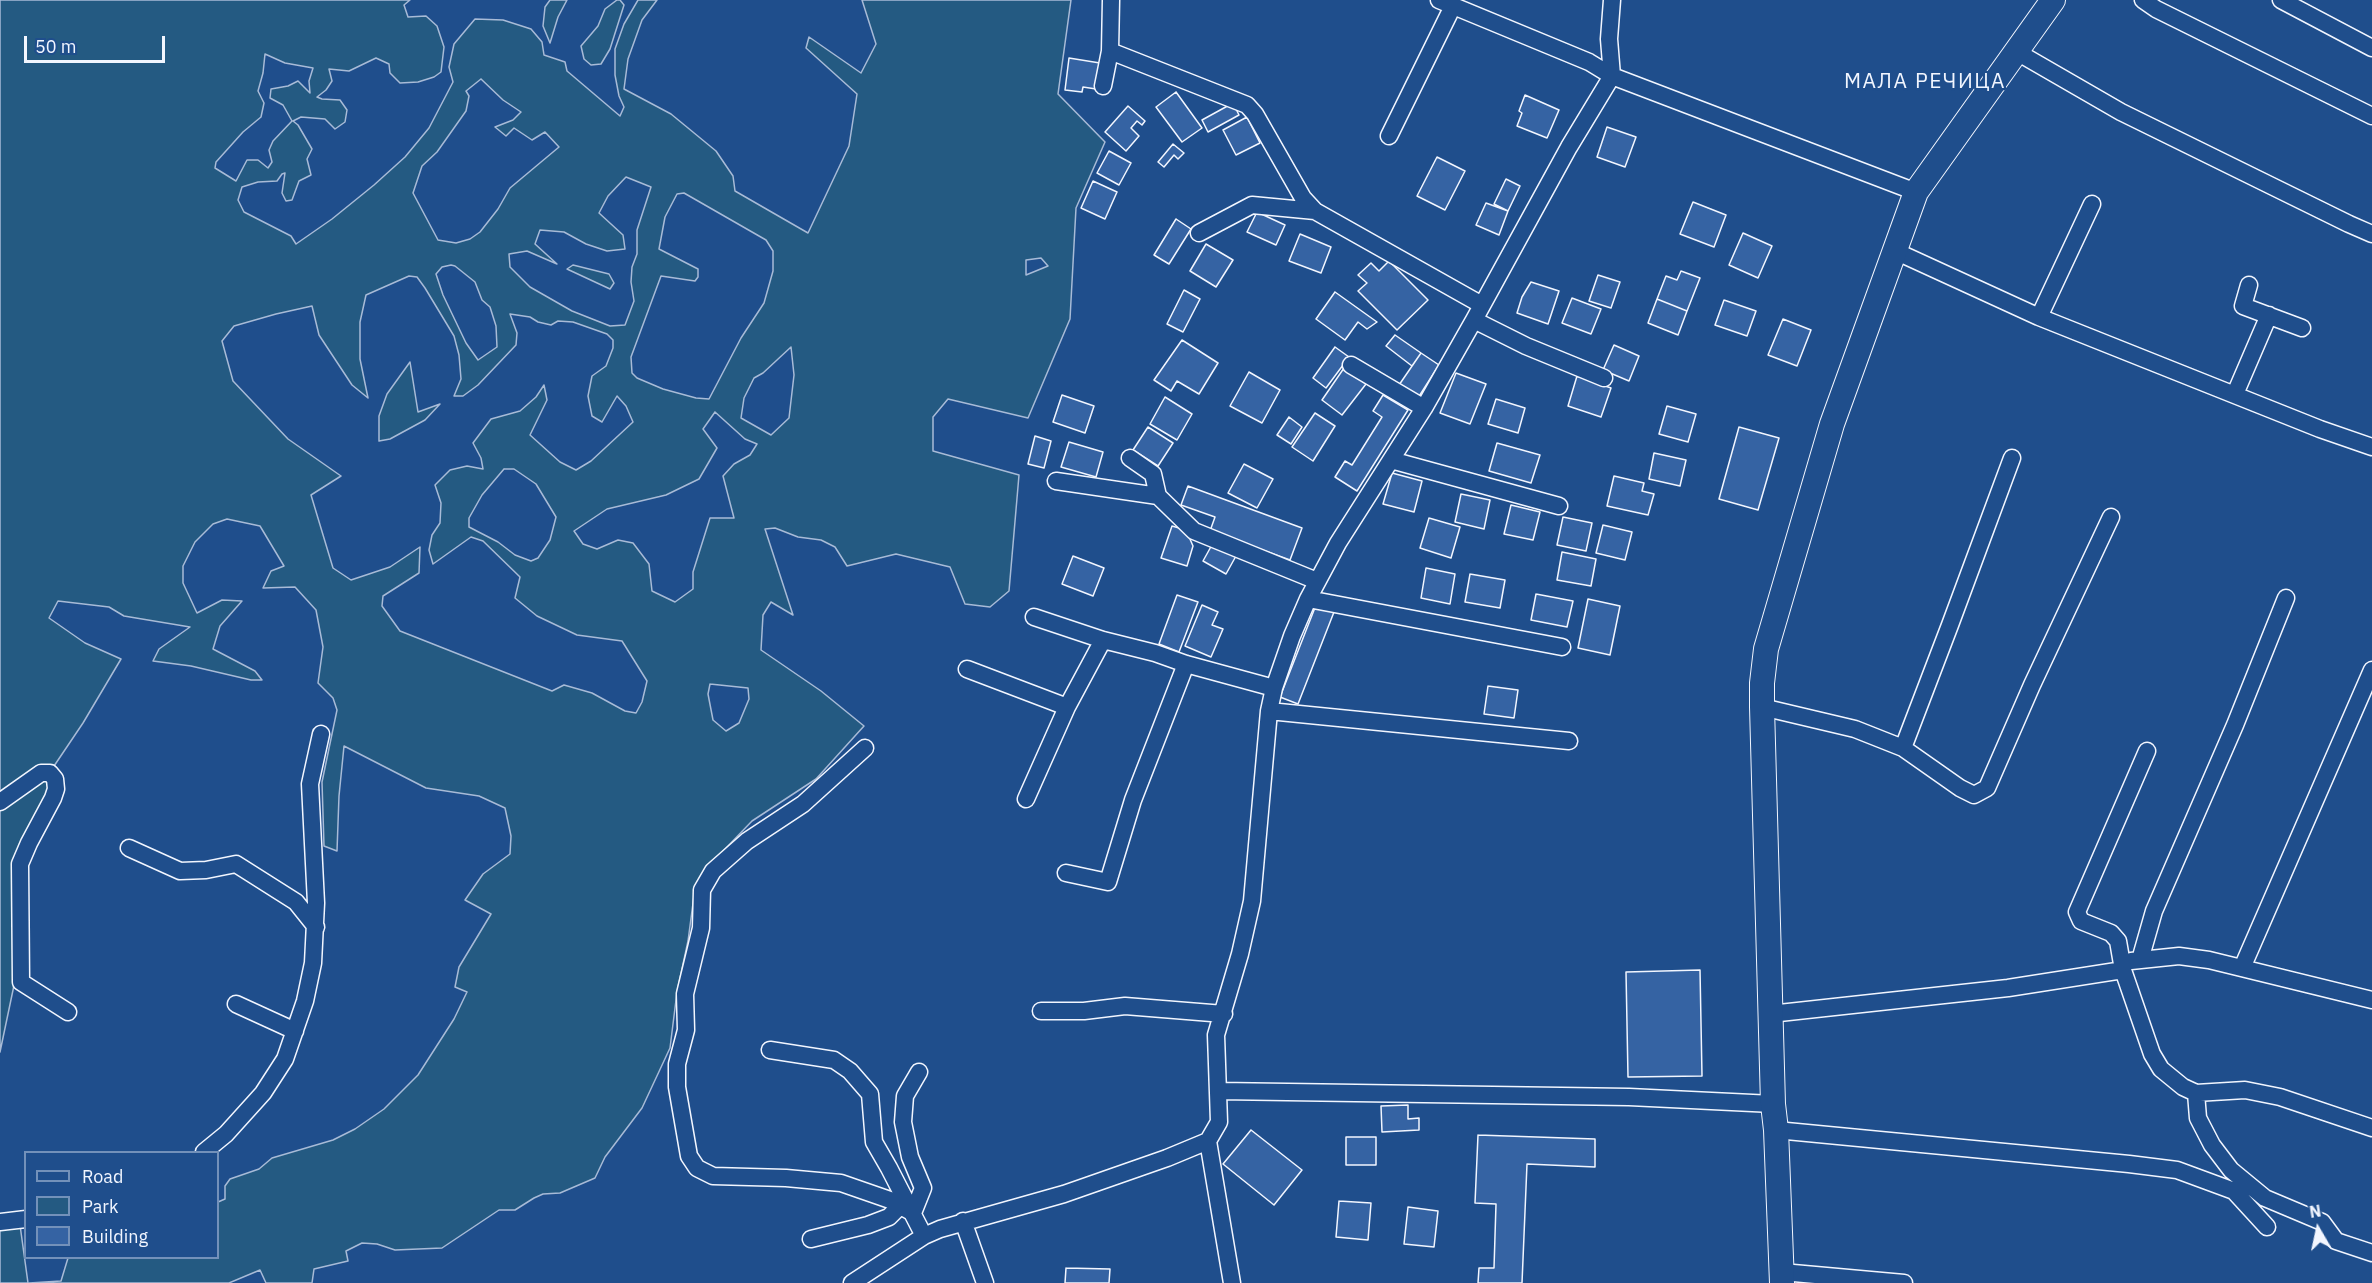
<!DOCTYPE html>
<html>
<head>
<meta charset="utf-8">
<style>
	body { margin:0 }
	#map { position:relative; width:2372px; height:1283px; overflow:hidden; background:#1f4e8c; font-family:"IBM Plex Sans",sans-serif }
	canvas { display:block }
	.legend { position:absolute; left:24px; top:1151px; width:195px; height:108px; box-sizing:border-box; background:#1f4e8c; border:2px solid #7391ba; margin:0; padding:8px 10px; list-style:none; font-size:18px; color:#f2f6ff }
	.legend li { display:flex; align-items:center; gap:12px; height:30px }
	.legend b { width:30px; border:2px solid #7391ba }
	.north { position:absolute; left:2288px; top:1199px; width:60px; height:60px; -webkit-text-stroke:4px #1f4e8c; paint-order:stroke; rotate:351deg; font-size:16px; font-weight:700; line-height:24px; text-align:center; color:#f2f6ff }
	.north::after { content:''; display:block; margin:auto; width:21px; height:27px; background:#f2f6ff; clip-path:polygon(50% 0,100% 100%,50% 72%,0 100%) }
	.scale { position:absolute; left:24px; top:36px; width:141px; height:27px; box-sizing:border-box; border:3px solid #f2f6ff; border-top:0; padding-left:8px; font-size:18px; line-height:21px; white-space:nowrap; color:#f2f6ff; -webkit-text-stroke:4px #1f4e8c; paint-order:stroke }
</style>
</head>
<body>
<div id="map">
<canvas width="2372" height="1283"></canvas>
<ul class="legend">
<li><b style="height:8px;background:#1f4e8c"></b>Road</li>
<li><b style="height:16px;background:#245a82"></b>Park</li>
<li><b style="height:16px;background:#3563a3"></b>Building</li>
</ul>
<div class="north">N</div>
<div class="scale">50 m</div>
</div>
<script>
const c = document.querySelector('canvas').getContext('2d');
c.lineJoin = 'round';
function fillPath(path, color) {
  c.fillStyle = color;
  c.fill(path, 'evenodd');
}
function shape(rows) {
  const path = new Path2D();
  for (const r of rows) {
    path.moveTo(r[0], r[1]);
    for (let i = 2; i < r.length; i += 2) path.lineTo(r[i], r[i + 1]);
  }
  return path;
}
function stroke(path, color, width, dash) {
  c.strokeStyle = color;
  c.lineWidth = width;
  c.lineCap = dash ? 'butt' : 'round';
  c.setLineDash(dash || []);
  c.stroke(path);
}
function drawText(font, color, halo, rows, align = 'center') {
  c.font = font + ' "IBM Plex Sans",sans-serif';
  c.lineWidth = 4.5;
  c.setLineDash([]);
  c.textBaseline = 'middle';
  c.strokeStyle = halo;
  c.fillStyle = color;
  for (const [text, x, y, turn = 0] of rows) {
    c.save();
    c.translate(x, y);
    c.rotate((+turn || 0) * Math.PI / 180);
    c.textAlign = isNaN(turn) ? turn : align;
    if (halo) c.strokeText(text, 0, 0);
    c.fillText(text, 0, 0);
    c.restore();
  }
}
const green = shape([
	[0,0,410,0,404,5,408,17,426,16,437,26,444,47,441,72,434,77,418,82,400,83,390,73,389,64,376,58,349,71,329,69,332,81,326,90,317,97,322,99,340,100,347,110,345,122,335,129,325,119,301,117,293,121,298,125,312,149,307,159,311,175,299,181,292,200,286,201,282,193,285,173,282,174,277,181,258,182,242,187,238,200,244,212,291,236,296,244,332,219,374,185,405,157,429,128,453,82,449,67,454,44,475,19,503,20,531,29,542,42,544,55,565,62,567,71,620,116,624,107,619,96,615,75,615,49,624,24,638,0,657,0,642,20,628,59,624,89,671,114,716,151,733,176,735,191,808,233,849,146,857,94,806,48,809,37,861,73,876,44,862,0,1071,0,1058,94,1105,142,1076,208,1070,319,1028,418,948,399,933,417,933,451,1019,475,1009,591,990,607,965,604,950,567,896,554,847,566,835,547,821,540,798,537,775,528,765,529,793,615,771,602,763,615,761,650,821,691,864,726,816,779,752,821,703,872,695,888,688,941,677,992,670,1048,642,1108,605,1157,595,1178,560,1193,543,1194,534,1198,515,1210,499,1210,442,1248,395,1250,377,1244,362,1243,346,1251,348,1261,314,1269,312,1283,266,1283,260,1270,229,1283,29,1283,61,1281,68,1258,218,1258,218,1202,225,1199,225,1186,230,1179,259,1169,272,1158,333,1140,355,1129,384,1109,418,1075,454,1019,467,992,455,987,459,967,491,914,465,900,483,874,510,854,511,836,505,808,479,796,426,788,344,746,339,796,337,851,324,846,322,782,337,710,333,698,318,683,323,647,316,610,295,587,263,588,271,571,284,566,260,526,227,519,213,524,195,542,183,566,183,583,197,613,222,600,242,601,220,626,213,649,255,671,262,680,251,680,191,666,153,661,159,649,190,627,124,616,109,607,58,601,49,618,85,643,121,659,83,723,50,772,53,775,29,843,21,952,0,1052,0,0],
	[265,54,285,63,313,68,309,81,310,93,298,81,288,86,271,89,270,98,283,105,292,121,273,141,269,150,272,162,268,168,258,160,247,160,236,181,215,168,216,162,243,132,261,117,264,103,258,91,263,73,265,54],
	[481,79,503,100,521,112,513,120,495,127,506,136,514,128,532,140,545,132,559,147,510,188,498,209,480,232,470,239,456,243,438,240,413,193,422,166,437,152,466,111,469,96,466,91,481,79],
	[626,177,651,187,637,230,637,254,632,267,631,282,634,301,625,325,610,326,572,311,530,287,510,267,509,254,527,251,557,264,535,244,540,230,564,232,586,244,607,251,625,249,623,235,599,213,608,196,626,177],
	[684,193,766,240,773,251,773,271,764,303,741,338,709,399,696,398,663,389,637,378,632,373,631,357,661,276,695,281,698,277,698,269,659,249,665,217,677,194,684,193],
	[1041,258,1048,266,1026,275,1026,260,1041,258],
	[451,265,455,266,475,282,482,300,490,307,496,326,497,347,478,360,466,343,443,295,436,274,442,267,451,265],
	[409,276,417,277,425,288,454,336,459,355,461,379,454,396,463,396,478,385,516,345,517,333,510,314,530,317,538,322,551,325,558,321,573,322,607,334,613,340,613,348,606,366,592,376,588,396,592,416,602,422,617,396,626,406,633,422,591,461,576,470,560,462,530,435,547,400,544,385,536,397,520,411,491,419,473,443,481,458,483,469,467,466,450,470,435,485,441,503,440,523,432,535,429,550,433,564,471,537,483,541,520,577,515,598,537,616,577,635,622,641,647,681,642,702,636,713,625,711,592,693,564,685,552,691,400,631,382,606,383,596,419,573,420,547,390,567,351,580,333,568,311,495,341,476,288,439,233,381,222,341,234,326,276,314,312,306,319,335,352,385,368,398,360,359,360,322,366,295,409,276],
	[791,347,794,375,789,418,771,435,741,418,744,398,754,378,763,373,791,347],
	[715,412,745,439,757,444,750,455,734,464,723,476,734,518,710,518,693,572,693,589,675,602,652,591,649,564,633,543,618,540,597,549,583,544,574,531,607,509,666,495,699,479,717,448,703,429,715,412],
	[504,469,514,469,536,484,556,517,550,540,538,558,531,561,515,555,498,542,469,527,469,518,482,495,504,469],
	[710,684,748,688,749,699,739,723,726,731,713,720,708,694,710,684],
	[550,0,567,0,558,17,550,43,543,26,545,7,550,0],
	[617,0,620,0,624,5,610,49,601,64,591,65,584,59,581,46,598,26,605,9,617,0],
	[573,265,609,274,614,283,610,289,567,269,573,265],
	[410,362,418,412,440,404,425,420,390,439,379,441,379,416,387,394,410,362],
	[20,1225,28,1283,0,1283,0,1229,20,1225]
]);
fillPath(green, '#245a82');
stroke(green, '#a8bbd7', 1.5);
const building = shape([
	[1069,58,1100,63,1096,89,1083,87,1082,92,1065,90,1069,58],
	[1176,92,1202,128,1182,142,1156,107,1176,92],
	[1525,95,1559,110,1547,138,1517,126,1522,113,1519,111,1525,95],
	[1233,103,1239,115,1208,132,1202,120,1233,103],
	[1128,106,1145,121,1142,125,1137,121,1131,128,1139,136,1126,151,1105,132,1128,106],
	[1247,117,1260,143,1236,155,1223,130,1247,117],
	[1607,127,1636,137,1625,167,1597,157,1607,127],
	[1173,144,1184,153,1178,159,1174,155,1164,167,1158,162,1173,144],
	[1109,151,1131,163,1119,185,1097,173,1109,151],
	[1437,157,1465,171,1445,210,1417,196,1437,157],
	[1506,179,1520,186,1508,211,1494,204,1506,179],
	[1093,181,1117,192,1105,219,1081,208,1093,181],
	[1693,202,1726,215,1714,247,1680,234,1693,202],
	[1486,203,1508,211,1499,235,1476,225,1486,203],
	[1257,212,1285,225,1276,245,1247,232,1257,212],
	[1176,219,1191,229,1169,264,1154,255,1176,219],
	[1743,233,1772,246,1758,278,1729,265,1743,233],
	[1300,234,1331,247,1321,273,1289,261,1300,234],
	[1206,244,1233,260,1216,287,1190,271,1206,244],
	[1389,261,1428,300,1397,330,1358,291,1367,283,1358,275,1371,263,1379,271,1389,261],
	[1681,271,1700,278,1687,311,1657,299,1666,276,1677,280,1681,271],
	[1598,275,1620,282,1611,308,1589,301,1598,275],
	[1531,282,1559,291,1548,324,1517,313,1522,297,1531,282],
	[1184,290,1200,299,1183,332,1167,324,1184,290],
	[1335,292,1377,322,1367,329,1358,322,1345,340,1316,319,1335,292],
	[1572,298,1601,309,1591,334,1562,323,1572,298],
	[1657,299,1687,311,1678,335,1648,323,1657,299],
	[1724,300,1756,311,1747,336,1715,325,1724,300],
	[1783,319,1811,330,1797,366,1768,355,1783,319],
	[1395,335,1421,353,1412,366,1386,346,1395,335],
	[1182,340,1218,363,1199,394,1177,381,1171,391,1154,380,1182,340],
	[1614,345,1639,356,1629,381,1603,370,1614,345],
	[1335,347,1349,357,1326,388,1313,378,1335,347],
	[1421,353,1439,365,1418,398,1399,385,1421,353],
	[1344,368,1366,384,1342,415,1322,400,1344,368],
	[1249,372,1280,390,1262,423,1230,406,1249,372],
	[1456,373,1486,384,1470,424,1440,413,1456,373],
	[1577,376,1611,388,1601,417,1568,406,1577,376],
	[1062,395,1094,406,1085,433,1053,422,1062,395],
	[1383,395,1408,410,1357,491,1335,477,1345,461,1352,465,1382,417,1373,411,1383,395],
	[1165,397,1192,414,1177,440,1150,424,1165,397],
	[1496,399,1525,408,1518,433,1488,424,1496,399],
	[1667,406,1696,414,1688,442,1659,434,1667,406],
	[1315,413,1335,426,1313,461,1292,447,1315,413],
	[1289,417,1302,427,1291,444,1277,435,1289,417],
	[1148,427,1173,443,1158,466,1133,450,1148,427],
	[1739,427,1779,438,1758,510,1719,499,1739,427],
	[1035,436,1051,441,1044,468,1028,464,1035,436],
	[1069,442,1103,452,1096,477,1061,467,1069,442],
	[1497,443,1540,455,1531,483,1489,471,1497,443],
	[1654,453,1686,460,1680,486,1649,479,1654,453],
	[1244,464,1273,479,1257,508,1228,493,1244,464],
	[1392,473,1422,481,1414,512,1383,504,1392,473],
	[1614,476,1644,483,1642,491,1654,494,1648,515,1607,506,1614,476],
	[1188,486,1302,528,1290,560,1210,531,1215,517,1181,505,1188,486],
	[1461,494,1490,500,1484,529,1455,522,1461,494],
	[1511,505,1540,512,1533,540,1504,534,1511,505],
	[1563,517,1592,523,1586,551,1557,545,1563,517],
	[1429,518,1460,527,1451,558,1420,548,1429,518],
	[1603,525,1632,532,1625,560,1596,553,1603,525],
	[1172,526,1186,530,1193,546,1187,566,1161,558,1172,526],
	[1213,543,1236,556,1226,574,1203,561,1213,543],
	[1562,552,1596,559,1591,586,1557,580,1562,552],
	[1073,556,1104,568,1093,596,1062,584,1073,556],
	[1426,568,1455,574,1450,604,1421,598,1426,568],
	[1470,574,1505,580,1500,608,1465,602,1470,574],
	[1536,594,1573,601,1567,627,1531,620,1536,594],
	[1177,595,1198,602,1179,652,1159,644,1177,595],
	[1588,599,1620,606,1610,655,1578,648,1588,599],
	[1202,605,1218,612,1212,625,1223,629,1211,657,1185,646,1202,605],
	[1316,605,1334,612,1298,704,1280,697,1316,605],
	[1488,686,1518,690,1514,718,1484,714,1488,686],
	[1700,970,1702,1076,1628,1077,1626,972,1700,970],
	[1408,1105,1408,1119,1419,1118,1419,1130,1382,1132,1381,1106,1408,1105],
	[1251,1130,1302,1170,1274,1205,1223,1164,1251,1130],
	[1478,1135,1595,1139,1595,1167,1527,1164,1522,1283,1478,1283,1479,1268,1494,1268,1496,1204,1475,1203,1478,1135],
	[1346,1137,1376,1137,1376,1165,1346,1165,1346,1137],
	[1339,1201,1371,1203,1368,1240,1336,1237,1339,1201],
	[1408,1207,1438,1211,1434,1247,1404,1244,1408,1207],
	[1066,1268,1110,1269,1109,1283,1065,1283,1066,1268]
]);
fillPath(building, '#3563a3');
stroke(building, '#f2f6ff', 1.5);
const street = shape([
	[1439,0,1589,62,1612,76,1916,192],
	[2143,0,2156,9,2372,116],
	[2281,0,2372,48],
	[1110,51,1247,105,1255,114,1303,198,1315,211,1482,305],
	[2017,52,2121,112,2349,224,2372,234],
	[1103,86,1110,51,1111,0],
	[1389,136,1453,6],
	[1199,233,1252,205,1315,211],
	[1895,251,2039,317,2320,429,2372,447],
	[2249,285,2243,306,2302,328],
	[2039,317,2092,204],
	[1474,320,1526,346,1604,378],
	[1351,365,1424,408],
	[2235,394,2269,315],
	[1130,458,1153,474,1158,496],
	[1391,460,1559,506],
	[1056,481,1158,496,1194,531,1317,581],
	[1308,599,1562,647],
	[1034,617,1103,640,1155,653,1186,664,1274,688],
	[967,669,1067,707],
	[1762,707,1855,729,1903,748,1960,788,1974,795,1987,788,2032,685,2111,517],
	[1269,711,1569,741],
	[865,748,803,804,747,841,713,871,702,890,701,928,685,994,686,1030,677,1064,677,1087,689,1156,697,1168,713,1176,786,1178,841,1183,890,1200,913,1213,923,1188,910,1157,903,1122,905,1096,919,1072],
	[1903,748,1950,625,2012,458],
	[2147,751,2077,912,2081,921,2111,933,2118,941,2123,970,2152,1054,2161,1069,2183,1087,2196,1093,2245,1090,2280,1097,2372,1128],
	[1026,799,1067,707,1103,640],
	[0,802,41,773,50,773,55,779,56,789,53,798,29,843,20,864,21,982,68,1012],
	[129,848,180,871,206,870,236,864,296,902,316,927],
	[1066,873,1108,882,1133,800,1186,664],
	[2140,960,2154,911,2235,725,2286,598],
	[2131,961,2179,956,2209,960,2372,1000],
	[2242,968,2372,670],
	[236,1004,295,1031],
	[1041,1011,1084,1011,1125,1006,1224,1014],
	[1770,1014,2008,988,2123,970],
	[770,1050,834,1060,850,1071,870,1094,874,1142,889,1168,924,1236],
	[1219,1091,1629,1097,1773,1104],
	[2196,1093,2198,1118,2212,1145,2231,1170,2265,1198,2322,1222,2336,1241,2372,1253],
	[1776,1130,2129,1164,2177,1170,2234,1191,2267,1227],
	[1208,1141,1232,1283],
	[204,1152,226,1134,263,1093,285,1059,305,1001,313,963,316,903,310,784,321,734],
	[963,1221,985,1283],
	[0,1222,26,1219],
	[811,1239,868,1225,889,1217,900,1206],
	[1782,1272,1904,1283],
	[852,1283,924,1236,940,1229,1064,1194,1167,1158,1208,1141,1219,1122,1216,1035,1240,954,1252,901,1269,711,1274,688,1292,636,1308,599,1338,543,1424,408,1474,320,1569,147,1612,76,1609,39,1612,0]
]);
const secondary = shape([
	[1782,1283,1776,1130,1773,1104,1762,707,1762,683,1766,649,1832,424,1916,192,2053,0]
]);
stroke(street, '#f2f6ff', 19);
stroke(secondary, '#f2f6ff', 26);
stroke(street, '#1f4e8c', 16);
stroke(secondary, '#1f4e8c', 24);
c.letterSpacing = '1.5px';
drawText('21px', '#f2f6ff', '#1f4e8c', [
	["МАЛА РЕЧИЦА",1925,82]
]);
c.letterSpacing = '0px';
</script>
</body>
</html>
